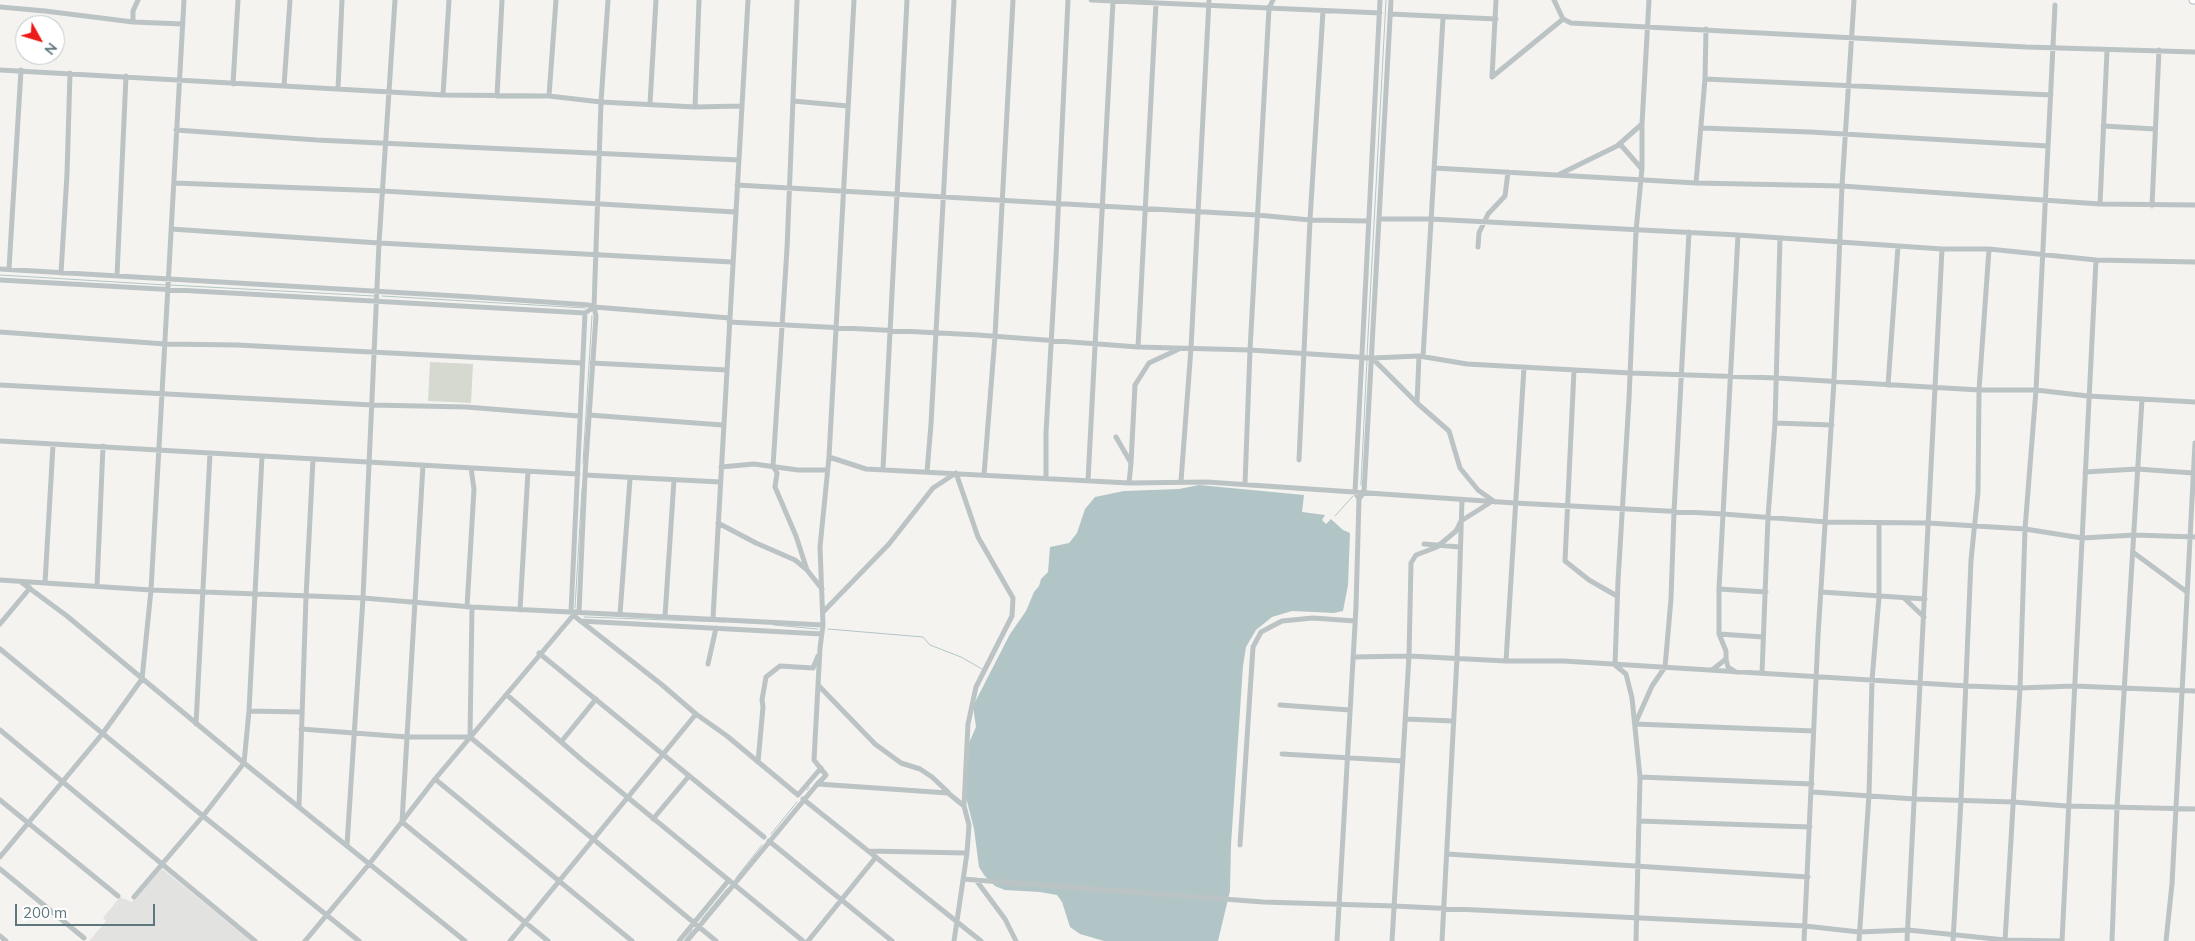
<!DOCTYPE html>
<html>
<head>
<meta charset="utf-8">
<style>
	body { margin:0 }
	#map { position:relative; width:2195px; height:941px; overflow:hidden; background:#f4f3f0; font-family:Mulish,sans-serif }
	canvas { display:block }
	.north { position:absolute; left:15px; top:15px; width:50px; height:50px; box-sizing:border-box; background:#fff; border:1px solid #bfc8cb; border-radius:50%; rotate:129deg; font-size:14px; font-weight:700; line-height:20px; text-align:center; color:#5e767d }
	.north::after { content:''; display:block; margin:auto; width:18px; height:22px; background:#ec1a18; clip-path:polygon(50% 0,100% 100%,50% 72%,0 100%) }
	.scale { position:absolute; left:15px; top:904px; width:140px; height:22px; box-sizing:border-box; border:2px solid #5e767d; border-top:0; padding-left:6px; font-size:15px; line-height:18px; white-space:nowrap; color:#5e767d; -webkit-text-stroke:4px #fff; paint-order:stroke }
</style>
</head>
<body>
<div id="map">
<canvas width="2195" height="941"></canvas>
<div class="north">N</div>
<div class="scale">200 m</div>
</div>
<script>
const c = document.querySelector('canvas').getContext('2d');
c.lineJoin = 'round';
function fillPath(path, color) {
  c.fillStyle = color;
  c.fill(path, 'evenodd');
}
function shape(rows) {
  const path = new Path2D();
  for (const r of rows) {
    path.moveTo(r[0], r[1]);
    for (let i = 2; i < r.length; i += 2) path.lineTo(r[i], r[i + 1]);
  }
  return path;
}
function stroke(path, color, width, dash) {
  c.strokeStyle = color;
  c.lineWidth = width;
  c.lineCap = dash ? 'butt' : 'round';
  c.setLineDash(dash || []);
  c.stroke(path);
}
fillPath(shape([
	[160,867,251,941,89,941,106,921,103,918,120,897,132,902]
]), '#e2e3e1');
fillPath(shape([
	[430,362,473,364,471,403,428,401]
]), '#d5d9cf');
fillPath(shape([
	[1199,485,1304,495,1302,512,1325,515,1322,520,1326,524,1331,519,1343,530,1350,533,1348,585,1343,611,1334,613,1292,611,1272,617,1256,630,1246,647,1243,666,1231,845,1230,891,1218,941,1104,941,1080,934,1070,927,1062,902,1057,895,1040,892,1005,890,995,886,984,875,979,867,974,829,966,797,969,743,976,727,973,706,1010,634,1026,611,1034,592,1039,586,1041,579,1048,572,1050,547,1069,543,1077,533,1085,509,1095,497,1124,491,1179,489]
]), '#b2c5c6');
stroke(shape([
	[0,275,166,285],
	[170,285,374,296],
	[382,296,585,308],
	[1367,355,1386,0],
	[583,463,592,316],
	[1361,485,1367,359],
	[1335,516,1353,496],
	[575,608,582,489],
	[584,617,725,622],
	[774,625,818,629],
	[828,629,923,637,930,645,961,657,982,669],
	[807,790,809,787],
	[771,834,797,802],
	[736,878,762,845],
	[702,919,727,889],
	[684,941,692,930]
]), '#b2c5c6', 1);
const secondary = shape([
	[2193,0,2195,0]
]);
stroke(secondary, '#afb7ba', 9);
stroke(shape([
	[797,0,787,249,773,466,777,473,775,487,796,536,807,570,822,589],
	[854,0,829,457,820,547,823,625,820,648,814,760,826,775,818,784,948,793,964,806,969,825,967,853,954,941],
	[1091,0,1380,13],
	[1380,0,1355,492,1359,499,1364,492,1391,0],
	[1554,0,1563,19,1571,23,2026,47,2195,52],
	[0,7,45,11,133,22,183,24],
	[1390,14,1496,19],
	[133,22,133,11,138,0],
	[0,70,443,95,549,96,601,102,695,107,741,106],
	[1492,77,1563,19],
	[1492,77,1496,0],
	[1705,79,1706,29],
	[233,84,238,0],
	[284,86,290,0],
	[338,89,342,0],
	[443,95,449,0],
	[497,96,502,0],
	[549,96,556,0],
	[793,101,848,106],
	[650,104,656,0],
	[695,107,699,0],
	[2103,126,2155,129],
	[1702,128,1810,132,2048,146],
	[176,130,317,140,739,160],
	[1620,144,1641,168],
	[1434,168,1696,183,1842,186,2100,204,2195,205],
	[1560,174,1617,146,1642,124],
	[174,183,383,191,735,212],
	[1696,183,1705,79,2051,95],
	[737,185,1257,215,1310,220,1369,221],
	[2100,204,2107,51],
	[2152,206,2159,50],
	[1379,219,1431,219,1738,235,1942,249,1989,249,2096,260,2195,262],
	[171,229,379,243,732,262],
	[1689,232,1674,512,1671,599,1665,667,1652,686,1635,724,1814,731],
	[1478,247,1479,233,1488,214,1505,196,1508,172],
	[0,269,474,297,589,305,594,307,730,318],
	[9,269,21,70],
	[61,273,67,174,70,73],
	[117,276,126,76],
	[0,280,585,313],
	[729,322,978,335,1138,347,1250,350,1372,358,1419,356,1467,364,1630,373,1777,378,1979,390,2036,390,2088,396,2195,402],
	[0,332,165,344,237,345,582,363],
	[1138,347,1156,3],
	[1423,357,1443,18],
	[1372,358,1417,403,1449,431,1460,468,1478,490,1495,502],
	[592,363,727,370],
	[1574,370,1565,561,1589,580,1617,596],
	[0,385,372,405,466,407,579,416],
	[1888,385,1898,246],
	[1417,403,1419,356],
	[589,415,722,425],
	[1775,423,1832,425],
	[1116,437,1131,463,1129,483],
	[0,441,578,474],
	[829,457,866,469,1129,483,1207,482,1515,503,1723,514,1827,522,1928,523,2025,529,2082,538,2135,535,2195,537],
	[1299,460,1310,220,1323,11],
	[1131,463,1135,385,1149,363,1179,349],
	[423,465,402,822,548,941],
	[721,467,754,464,798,470,827,470],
	[883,469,907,0],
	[927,472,931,424,954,0],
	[2085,472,2137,469,2193,473],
	[585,475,720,482],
	[984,475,995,336,1013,0],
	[1046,478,1046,433,1056,257,1068,0],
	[1088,481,1113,1],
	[1181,481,1191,348,1209,0],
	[1245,484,1250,350,1269,8,1273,0],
	[718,523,756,543,795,560,806,569],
	[1424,544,1460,547],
	[2134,553,2187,592],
	[0,580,151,590,363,598,472,607,823,625],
	[21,582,67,616,244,763,465,941],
	[45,583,53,445],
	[97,586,103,446],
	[1719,589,1766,592],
	[1821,592,1925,599],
	[1904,598,1924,617],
	[467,607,474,489,471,468],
	[520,610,528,471],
	[571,612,585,313,594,307,601,102,608,0],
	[579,612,585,475,596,316,594,307],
	[823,612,889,544,933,488,956,473,978,537,1013,598,1012,616,976,687,968,724,964,806],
	[620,614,630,479],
	[573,615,661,684,696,714,727,736,798,795,821,768],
	[665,616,674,480],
	[713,618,748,0],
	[580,621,822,634],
	[0,624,30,588],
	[1719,634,1763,637],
	[0,649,203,816,359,941],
	[539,653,764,837],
	[1353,657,1409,656,1506,661,1564,661,1967,686,2020,688,2074,686,2195,691],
	[1726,659,1728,667,1736,672],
	[1506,661,1524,367],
	[708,664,716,628],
	[1712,670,1726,659,1726,651,1719,634,1719,589,1738,235],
	[1762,673,1768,517,1775,423,1780,238],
	[819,686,875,744,901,763,920,769,932,777,948,792],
	[507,695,582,760,803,941],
	[1280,705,1350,710],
	[249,711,302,712],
	[1405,719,1454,721],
	[196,724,210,453],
	[301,729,407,737,470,737,716,941],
	[0,730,255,941],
	[470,737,472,607],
	[561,742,596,699],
	[1282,754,1403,761],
	[758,762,763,707,762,700,766,677,780,666,813,668,818,656],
	[1640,777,1812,784],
	[435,779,632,941],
	[1812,792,1915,799,2013,802,2067,806,2195,809],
	[803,799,981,941],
	[0,800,118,896],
	[299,806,306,597,313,459],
	[653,819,689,776],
	[1639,821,1810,827],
	[769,841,892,941],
	[347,845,363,598,379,243,395,0],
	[1240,845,1253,647,1261,632,1282,621,1313,618,1355,621],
	[868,851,967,853],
	[1447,854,1808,877],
	[0,857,103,733,142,679,151,590,184,0],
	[0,869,84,938],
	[963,879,1263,902,1394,906,1805,926,1859,932,1908,930,2005,940,2062,941],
	[976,880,1005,919,1016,941],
	[134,897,203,816,244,763,249,711,262,456],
	[0,936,6,941],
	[305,941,370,863,435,779,576,612],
	[510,941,696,714],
	[679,941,729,880],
	[687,941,819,782],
	[808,941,876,857],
	[1337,941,1356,607,1359,499],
	[1392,941,1409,656,1411,563,1416,555,1437,547,1456,531,1461,521,1491,502],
	[1442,941,1457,658,1462,500],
	[1636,941,1640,777,1632,698,1626,674,1615,665,1618,581,1629,399,1636,231,1642,168,1642,124,1649,0],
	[1804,941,1818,636,1834,381,1842,186,1854,0],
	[1859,941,1869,795,1872,680,1879,597,1879,523],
	[1907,941,1942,249],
	[1953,941,1961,800,1971,560,1978,492,1979,390,1989,249],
	[2005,941,2020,688,2025,529,2036,390,2055,5],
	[2062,941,2096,260],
	[2112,941,2117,807,2142,399],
	[2166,941,2172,884,2195,443]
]), '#bcc3c5', 5);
stroke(secondary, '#fff', 7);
</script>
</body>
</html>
